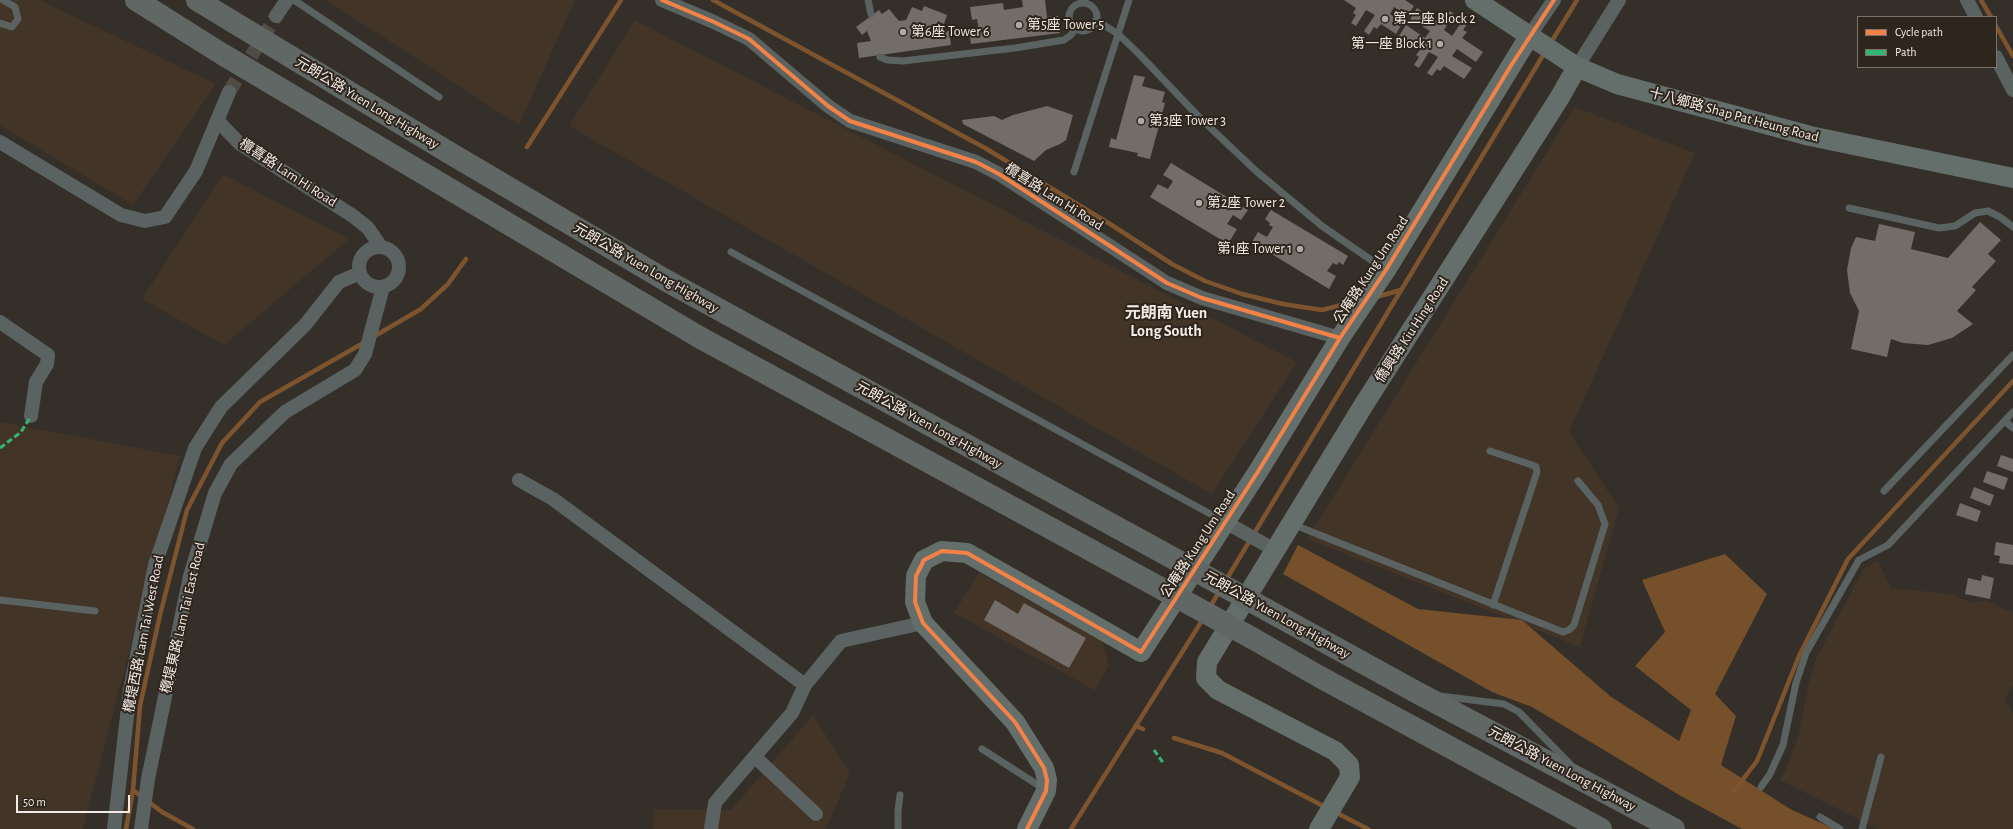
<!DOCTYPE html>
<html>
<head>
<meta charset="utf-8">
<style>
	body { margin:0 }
	#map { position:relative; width:2013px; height:829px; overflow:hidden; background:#352f2a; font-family:"Alegreya Sans",sans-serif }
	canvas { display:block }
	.legend { position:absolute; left:1857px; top:16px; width:140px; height:52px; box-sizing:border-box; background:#2e251c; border:1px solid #7c746c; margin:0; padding:5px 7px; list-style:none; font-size:12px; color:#f2ebe5 }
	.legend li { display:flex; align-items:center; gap:8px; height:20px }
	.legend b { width:20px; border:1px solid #7c746c }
	.scale { position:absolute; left:16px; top:795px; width:114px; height:18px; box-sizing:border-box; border:2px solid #f2ebe5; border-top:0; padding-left:5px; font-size:12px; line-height:14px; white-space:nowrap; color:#f2ebe5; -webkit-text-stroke:3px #2e251c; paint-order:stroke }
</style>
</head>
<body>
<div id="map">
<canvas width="2013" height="829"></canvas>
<ul class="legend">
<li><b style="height:5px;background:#f48246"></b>Cycle path</li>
<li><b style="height:5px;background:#33b770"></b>Path</li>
</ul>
<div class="scale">50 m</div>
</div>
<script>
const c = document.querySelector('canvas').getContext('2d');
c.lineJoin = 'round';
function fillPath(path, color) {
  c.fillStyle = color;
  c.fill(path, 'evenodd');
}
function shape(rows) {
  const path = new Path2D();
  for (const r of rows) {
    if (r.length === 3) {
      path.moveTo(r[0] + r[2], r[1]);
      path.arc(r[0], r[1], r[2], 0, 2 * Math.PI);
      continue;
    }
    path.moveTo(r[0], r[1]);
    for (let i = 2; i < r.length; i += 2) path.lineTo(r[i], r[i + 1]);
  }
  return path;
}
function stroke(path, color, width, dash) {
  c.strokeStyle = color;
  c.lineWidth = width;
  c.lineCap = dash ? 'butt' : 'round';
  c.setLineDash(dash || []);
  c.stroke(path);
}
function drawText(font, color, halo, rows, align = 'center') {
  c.font = font + ' "Alegreya Sans","Noto Sans TC",sans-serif';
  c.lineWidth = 4;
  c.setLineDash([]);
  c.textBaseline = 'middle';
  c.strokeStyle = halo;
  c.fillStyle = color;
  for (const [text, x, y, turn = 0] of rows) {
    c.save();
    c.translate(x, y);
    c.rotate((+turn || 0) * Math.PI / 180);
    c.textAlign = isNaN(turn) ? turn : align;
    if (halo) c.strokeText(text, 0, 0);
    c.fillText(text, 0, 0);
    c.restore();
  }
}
fillPath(shape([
	[0,0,39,0,216,84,133,205,0,125],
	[326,0,575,0,519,125],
	[635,20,1297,362,1212,494,569,126],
	[1575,107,1695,153,1569,432,1619,508,1580,647,1307,539],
	[223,174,349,239,224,345,142,299],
	[0,422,180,456,83,829,0,829],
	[1878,561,1891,588,1950,594,1973,603,1986,600,2013,613,2013,685,2005,699,2013,714,2013,829,1878,829,1780,780,1788,765,1799,733,1808,686,1817,657,1864,568],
	[979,573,1102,641,1109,665,1095,690,954,613],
	[813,715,850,773,826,829,653,829,654,809,731,810]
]), '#433428');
fillPath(shape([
	[1298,545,1418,609,1522,620,1610,696,1679,741,1691,710,1635,666,1665,632,1642,580,1725,554,1767,594,1715,694,1736,716,1721,765,1792,810,1835,829,1742,829,1681,796,1532,707,1492,692,1283,574]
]), '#764f2b');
stroke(shape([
	[713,0,985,148,1110,224,1172,264,1205,281,1242,294,1283,304,1322,310,1357,301],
	[1981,0,1991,17],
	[1996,26,2013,56],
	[1550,44,1577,0],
	[527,147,621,0],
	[1376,297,1401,290],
	[373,337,421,309,448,284,466,259],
	[1226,580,1545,52],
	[1209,609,1220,590],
	[1136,726,1143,729],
	[1174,738,1222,753,1327,808],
	[133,790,162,812,193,829],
	[1734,791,1757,761,1799,656,1848,559,2013,381],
	[1335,812,1368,829],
	[126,829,133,790,140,706,160,615,187,510,222,443,260,402,365,342],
	[1071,829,1203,619]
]), '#7d542e', 4.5);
fillPath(shape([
	[1022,0,1045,0,1047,17,1058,16,1060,33,971,44,969,31,979,30,977,19,972,20,970,7,1003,3,1004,10,1023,7],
	[1344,0,1405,0,1414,6,1407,16,1394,7,1390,14,1403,22,1396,34,1381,24,1377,29,1374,27,1369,35,1364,31,1375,15,1366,10,1356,26,1351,23,1356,15,1353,13,1356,8],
	[924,6,947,15,944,24,938,21,937,25,937,33,949,31,951,45,859,58,857,43,871,41,867,31,862,35,856,27,879,10,882,14,889,9,899,21,906,20,912,7,922,11],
	[1417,8,1438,22,1442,15,1445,17,1450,11,1454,14,1444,30,1452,36,1463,20,1468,23,1463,30,1467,32,1462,38,1483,52,1476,62,1457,49,1452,56,1472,68,1464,79,1444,66,1440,71,1437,69,1432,76,1427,73,1438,57,1429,52,1419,68,1414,65,1419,57,1416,55,1420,50,1399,36,1406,25,1425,38,1430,31,1410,19],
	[1134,75,1145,77,1142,86,1165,92,1162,102,1165,103,1150,159,1137,156,1138,153,1109,147,1111,138,1116,140],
	[1047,106,1073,115,1066,140,1060,144,1046,150,1034,161,963,124,962,120,994,116,1002,120,1013,115],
	[1171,163,1248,210,1241,220,1233,215,1227,224,1237,229,1228,244,1150,197,1158,184,1168,189,1173,181,1163,175],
	[1271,210,1348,256,1343,265,1339,262,1337,265,1333,263,1327,271,1336,276,1329,289,1252,242,1258,232,1267,237,1273,227,1269,225,1270,223,1265,219],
	[1980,222,2001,240,1988,254,1996,261,1972,287,1976,290,1957,311,1973,324,1952,338,1928,345,1903,343,1891,339,1887,357,1851,349,1859,311,1850,293,1847,270,1851,248,1856,237,1875,241,1879,224,1915,232,1911,249,1948,258],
	[2001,455,2013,459,2013,472,1997,466],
	[1987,471,2008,478,2004,490,1983,482],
	[1974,487,1994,495,1990,506,1970,498],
	[1960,503,1981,511,1977,522,1956,515],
	[1996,542,2013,545,2013,565,1999,563,2000,556,1994,555],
	[1982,575,1994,578,1990,599,1965,594,1968,578,1981,581],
	[995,600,1018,614,1024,603,1086,638,1069,668,984,620]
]), '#726d68');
stroke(shape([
	[229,92,276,16]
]), '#514b46', 14, [14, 7]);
stroke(shape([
	[294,0,439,97],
	[868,0,871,14],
	[1083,17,14],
	[1096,20,1118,34,1138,53,1199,117,1256,171,1322,226,1384,269],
	[0,23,12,27,18,19,15,7,3,0],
	[880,57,887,60,903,61,1015,48,1064,40,1071,35,1076,28],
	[1074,172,1129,0],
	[1849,208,1939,228,1955,226,1975,213,1988,211,2000,217,2013,227],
	[731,252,1225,522],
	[2005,421,2013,428],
	[1490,451,1532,465,1536,467,1537,472,1493,605],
	[1884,491,2013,355],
	[1292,524,1563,632,1569,630,1574,625,1605,524,1598,505,1578,481],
	[0,600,95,611],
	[1440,696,1504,704,1519,712,1571,765],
	[982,749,1044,789],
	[1761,787,1770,774,1783,745,1796,683,1806,653,1859,560,1888,545,2013,412],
	[1820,817,1840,829],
	[898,829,898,811,900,795],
	[1862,829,1881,757]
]), '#5a6361', 7);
stroke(shape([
	[662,0,714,22,749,39,828,106,850,121,976,162,999,174,1167,283,1202,298,1340,338],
	[1967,0,1976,17],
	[276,16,287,0],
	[1530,35,1554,0],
	[1996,57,2013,90],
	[1577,67,1619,0],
	[217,120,239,143,353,216,368,228,381,247],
	[0,142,121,215,145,221,165,217,196,171,229,92],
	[379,267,20],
	[0,322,48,355,47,364,36,382,31,416],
	[519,480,553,499,805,685],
	[1225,522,1275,550],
	[755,757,816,814],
	[114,829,130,690,155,565,195,448,221,407,305,325,339,282,360,273],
	[141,829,148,779,190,576,215,493,231,464,285,412,355,370,365,354,383,287],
	[711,829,715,803,719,798,792,713,805,685,841,641,923,623]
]), '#5a6361', 14);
stroke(shape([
	[1475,0,1577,67,1617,84,1810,136,2013,178],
	[1027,829,1046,791,1047,780,1044,768,1015,722,923,623,915,602,916,576,924,560,942,551,967,553,1141,652,1259,470,1340,338,1386,270,1530,35],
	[1319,829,1350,777,1349,765,1335,751,1218,690,1206,678,1207,662,1363,406,1560,97,1577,67]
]), '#646e6b', 20);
stroke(shape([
	[136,0,222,54,699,337,1164,590],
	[197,0,448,152,667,281,1180,562],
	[1267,610,1416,692,1674,829],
	[1252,638,1320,677,1601,829]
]), '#606765', 22);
stroke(shape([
	[1180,562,1267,610],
	[1164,590,1252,638]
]), '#606765', 22);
stroke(shape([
	[0,448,21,432,31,416],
	[1154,750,1164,764]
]), '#33b770', 3, [6, 3]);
stroke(shape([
	[662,0,714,22,749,39,828,106,850,121,976,162,999,174,1167,283,1202,298,1340,338],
	[1027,829,1046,791,1047,780,1044,768,1015,722,923,623,915,602,916,576,924,560,942,551,967,553,1141,652,1259,470,1340,338,1386,270,1512,64,1554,0]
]), '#f48246', 4);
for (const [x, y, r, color] of [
	[1385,19,4,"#b0a9a4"],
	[1019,25,4,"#b0a9a4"],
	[903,32,4,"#b0a9a4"],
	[1440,44,4,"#b0a9a4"],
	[1141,121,4,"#b0a9a4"],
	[1199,203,4,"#b0a9a4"],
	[1300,249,4,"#b0a9a4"]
]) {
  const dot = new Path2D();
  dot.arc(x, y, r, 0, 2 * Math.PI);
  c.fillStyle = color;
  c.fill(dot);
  stroke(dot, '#2e251c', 1.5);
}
drawText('14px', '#f2ebe5', '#2e251c', [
	["第二座 Block 2",1393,19],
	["第5座 Tower 5",1027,25],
	["第6座 Tower 6",911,32],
	["第一座 Block 1",1432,44,"right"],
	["第3座 Tower 3",1149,121],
	["第2座 Tower 2",1207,203],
	["第1座 Tower 1",1292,249,"right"]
], 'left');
drawText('14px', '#f2ebe5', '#2e251c', [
	["元朗公路 Yuen Long Highway",367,103,31],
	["十八鄉路 Shap Pat Heung Road",1734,115,15],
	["欖喜路 Lam Hi Road",288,173,33],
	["欖喜路 Lam Hi Road",1054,197,32],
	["元朗公路 Yuen Long Highway",646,268,30],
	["公庵路 Kung Um Road",1371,270,-57],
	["僑興路 Kiu Hing Road",1412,330,-57],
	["元朗公路 Yuen Long Highway",929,425,29],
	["公庵路 Kung Um Road",1198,544,-57],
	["元朗公路 Yuen Long Highway",1277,615,29],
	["欖堤東路 Lam Tai East Road",183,618,-77],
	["欖堤西路 Lam Tai West Road",144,634,-79],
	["元朗公路 Yuen Long Highway",1562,769,28]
]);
drawText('bold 16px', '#f2ebe5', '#2e251c', [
	["元朗南 Yuen",1166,313],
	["Long South",1166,331]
]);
</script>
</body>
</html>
